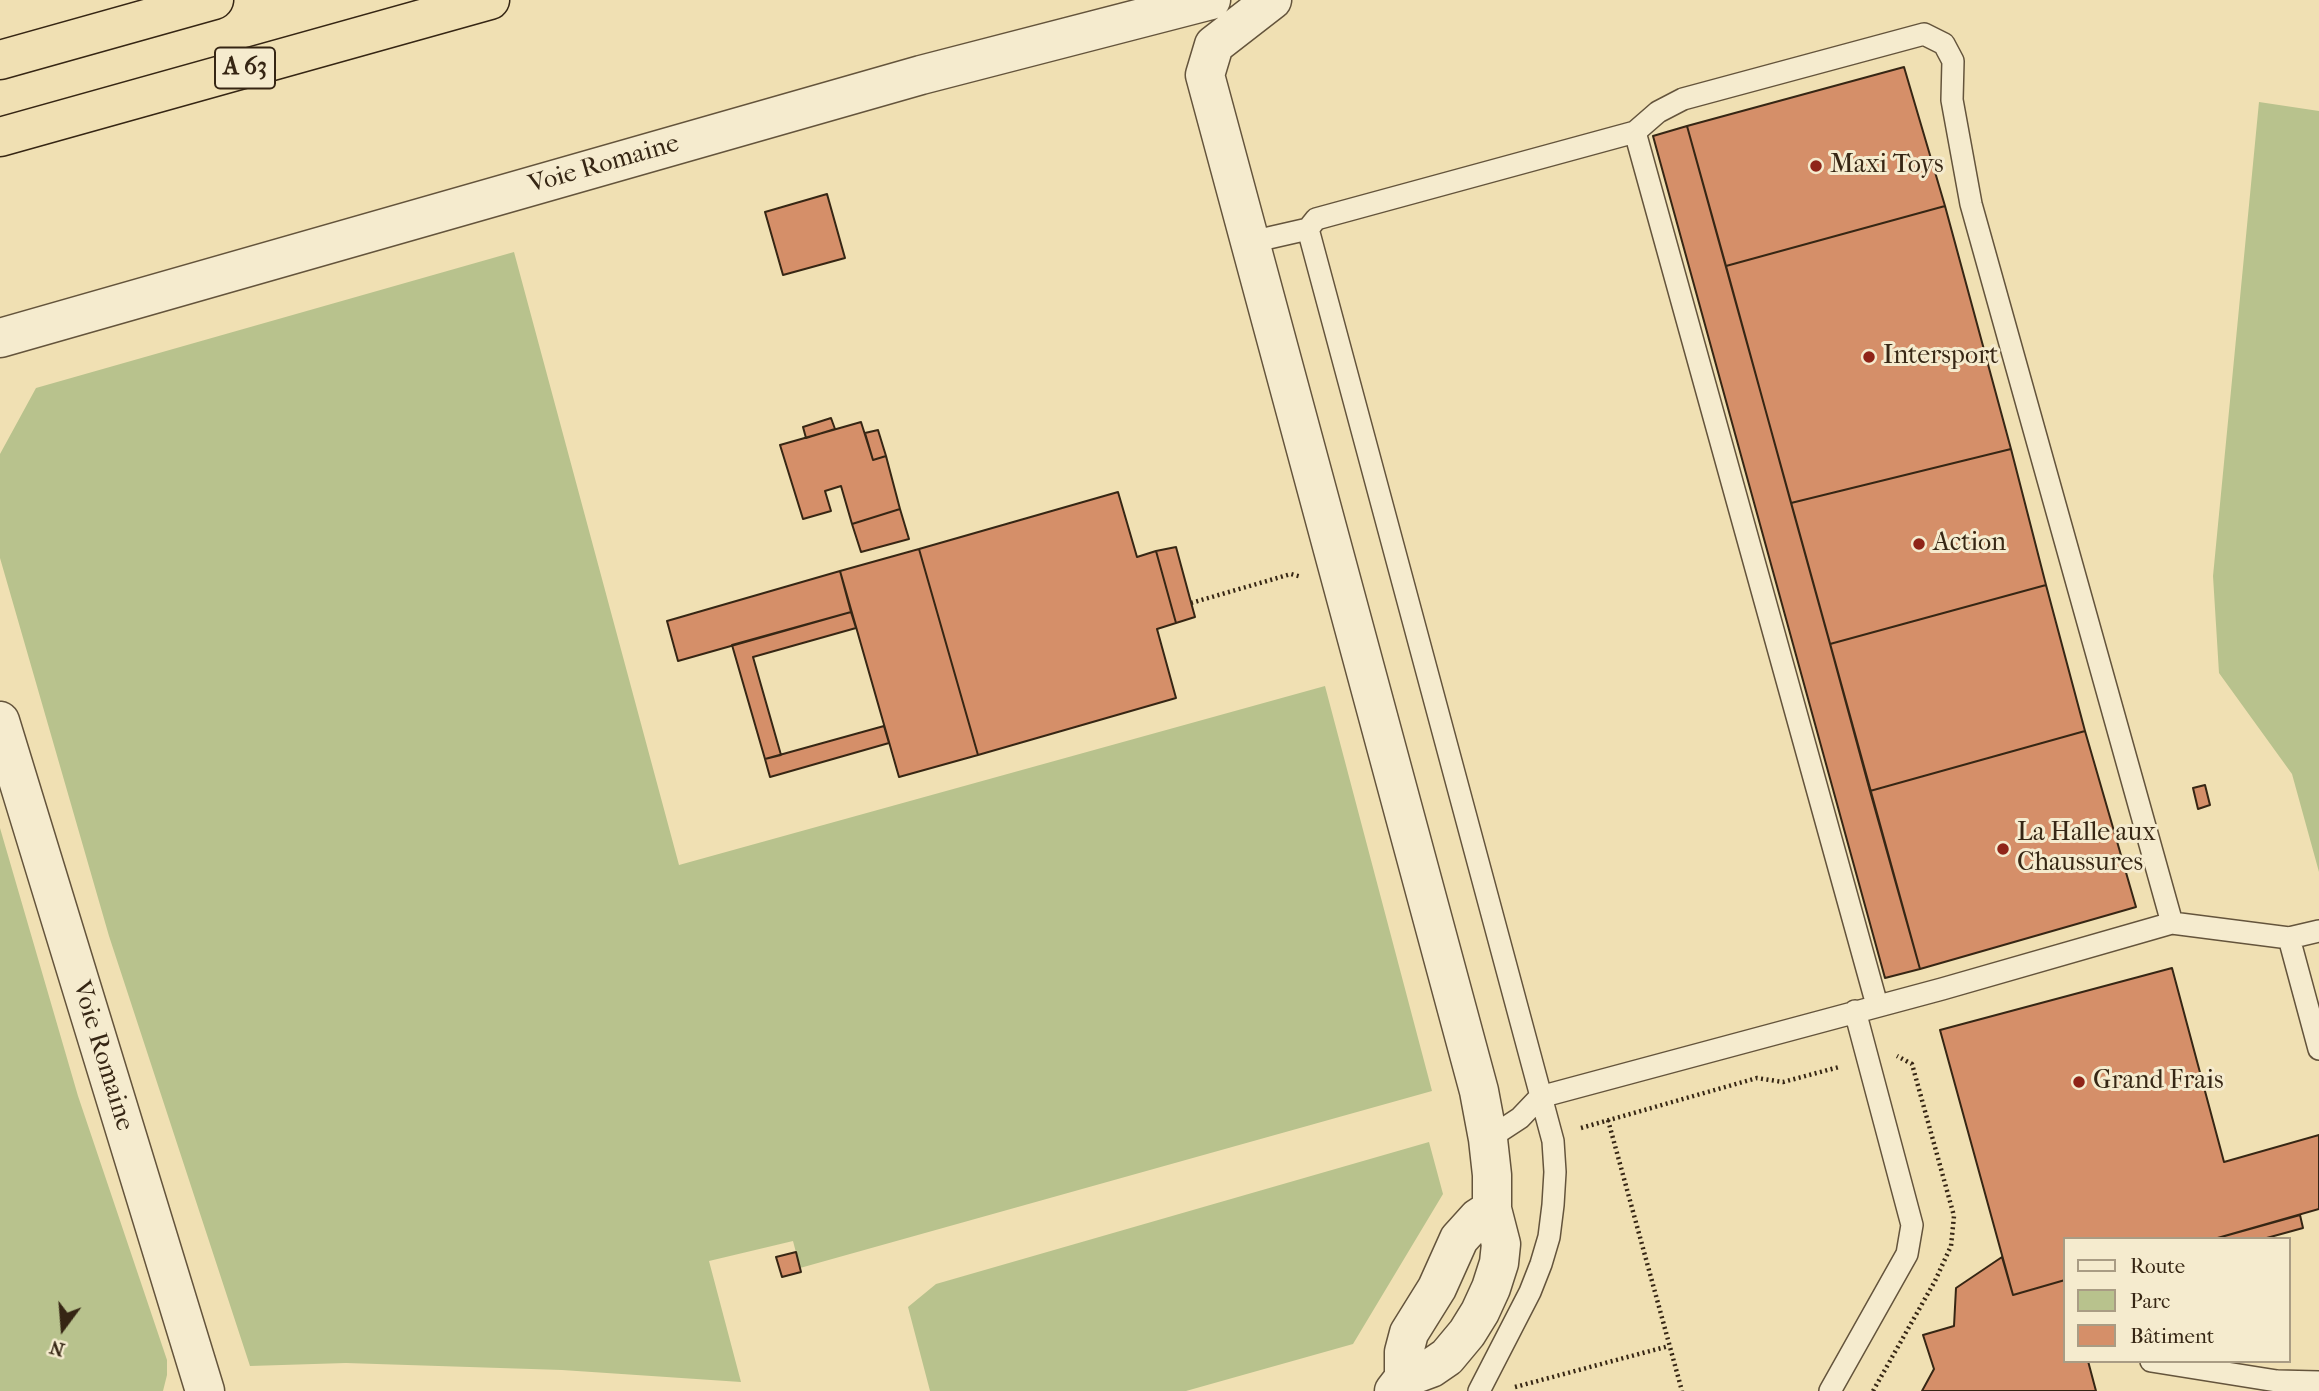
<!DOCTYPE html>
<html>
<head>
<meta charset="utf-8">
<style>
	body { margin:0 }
	#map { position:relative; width:2319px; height:1391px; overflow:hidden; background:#f0e0b3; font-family:"IM FELL French Canon",serif }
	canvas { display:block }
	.legend { position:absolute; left:2063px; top:1237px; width:228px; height:126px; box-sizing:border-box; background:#f5ebce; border:2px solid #a99c84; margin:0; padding:9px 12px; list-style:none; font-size:21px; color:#362614 }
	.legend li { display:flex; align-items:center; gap:14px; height:35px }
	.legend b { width:35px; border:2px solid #a99c84 }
	.north { position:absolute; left:28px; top:1293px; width:70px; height:70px; -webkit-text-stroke:5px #f5ebce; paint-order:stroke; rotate:196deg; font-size:19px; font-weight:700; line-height:28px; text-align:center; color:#362614 }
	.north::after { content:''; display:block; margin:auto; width:24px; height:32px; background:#362614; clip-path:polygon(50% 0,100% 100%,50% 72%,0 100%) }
</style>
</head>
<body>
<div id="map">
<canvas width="2319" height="1391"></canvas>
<ul class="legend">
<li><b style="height:9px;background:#f5ebce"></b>Route</li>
<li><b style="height:19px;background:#b8c28d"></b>Parc</li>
<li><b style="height:19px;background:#d58f69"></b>Bâtiment</li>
</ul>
<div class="north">N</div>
</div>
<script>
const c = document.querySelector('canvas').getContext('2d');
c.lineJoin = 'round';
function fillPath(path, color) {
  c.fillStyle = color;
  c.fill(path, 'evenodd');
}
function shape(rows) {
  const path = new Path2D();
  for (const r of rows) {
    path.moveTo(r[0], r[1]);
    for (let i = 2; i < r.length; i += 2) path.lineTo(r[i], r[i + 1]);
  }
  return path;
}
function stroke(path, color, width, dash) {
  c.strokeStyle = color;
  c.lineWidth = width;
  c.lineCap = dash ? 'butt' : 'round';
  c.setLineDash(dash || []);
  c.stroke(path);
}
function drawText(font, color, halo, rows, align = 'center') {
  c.font = font + ' "IM FELL French Canon",serif';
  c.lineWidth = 6;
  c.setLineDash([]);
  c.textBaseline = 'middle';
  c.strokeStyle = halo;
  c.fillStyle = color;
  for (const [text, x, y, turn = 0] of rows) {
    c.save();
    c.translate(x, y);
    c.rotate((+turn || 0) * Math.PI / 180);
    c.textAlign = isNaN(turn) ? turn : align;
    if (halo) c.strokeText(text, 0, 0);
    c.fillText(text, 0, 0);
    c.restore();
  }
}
fillPath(shape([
	[2259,102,2319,111,2319,872,2292,774,2219,673,2213,576],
	[514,252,679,865,1325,686,1432,1091,800,1268,793,1241,709,1261,741,1382,562,1370,346,1363,250,1366,109,936,0,558,0,454,36,388],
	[0,828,78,1096,167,1360,167,1375,163,1391,0,1391],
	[1429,1142,1443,1194,1353,1344,1186,1391,930,1391,908,1307,936,1284]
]), '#b8c28d');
const building = shape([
	[1904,67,1945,206,1726,266,1687,126,1904,67],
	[1687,126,1920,969,1885,978,1653,136,1687,126],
	[827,194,845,258,783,275,765,212,827,194],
	[1945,206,2011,449,1791,503,1726,266,1945,206],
	[831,418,835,429,806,438,803,427,831,418],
	[861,422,873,460,886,456,900,509,852,524,841,486,825,491,831,511,803,519,780,445,861,422],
	[878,430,886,456,873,460,865,433,878,430],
	[2011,449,2046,585,1830,644,1791,503,2011,449],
	[1118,492,1137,557,1156,551,1176,623,1157,629,1176,698,978,755,919,549,1118,492],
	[900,509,909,539,861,552,852,524,900,509],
	[1176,547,1195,617,1176,623,1156,551,1176,547],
	[919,549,978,755,899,777,840,571,919,549],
	[840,571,851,612,678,661,667,621,840,571],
	[2046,585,2085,731,1870,791,1830,644,2046,585],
	[851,612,856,628,753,657,781,755,765,759,732,645,851,612],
	[884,726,889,743,770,777,765,759,884,726],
	[2085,731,2136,907,1920,969,1870,791,2085,731],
	[2205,785,2210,805,2198,809,2193,788,2205,785],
	[2172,968,2224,1162,2319,1135,2319,1209,2214,1239,2065,1239,2065,1280,2013,1295,1940,1030,2172,968],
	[2300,1215,2303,1228,2263,1239,2214,1239,2300,1215],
	[796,1252,801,1272,782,1277,776,1257,796,1252],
	[2002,1257,2013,1295,2065,1280,2065,1361,2088,1361,2096,1391,1922,1391,1934,1369,1923,1335,1954,1326,1956,1288,2002,1257]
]);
fillPath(building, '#d58f69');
stroke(building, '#362614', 2);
const lane = shape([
	[1635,132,1877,1005],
	[1308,229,1553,1141,1555,1172,1553,1205,1549,1237,1541,1264,1530,1292,1479,1391],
	[1251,242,1308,229,1316,219,1635,132,1658,112,1683,99,1924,34,1944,44,1953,61,1952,100,1971,204,2172,923],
	[2289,938,2319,931],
	[1488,1139,1520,1118,1540,1097,1942,989,2172,923,2289,938,2319,1049],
	[2151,1361,2277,1381,2319,1382],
	[1830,1391,1907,1254,1912,1225,1855,1011]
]);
const street = shape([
	[1272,0,1214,45,1205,75,1479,1091,1488,1139,1492,1175,1492,1209,1501,1244,1499,1263,1491,1288,1480,1312,1467,1333,1447,1357,1431,1368,1404,1378,1394,1391],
	[0,338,921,75,1211,0],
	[0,721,205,1391],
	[1404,1378,1404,1352,1409,1333,1437,1288,1459,1239,1478,1218,1492,1209]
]);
const highway = shape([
	[0,60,214,0],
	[0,137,490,0]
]);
stroke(lane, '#64543c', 24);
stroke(street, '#64543c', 41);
stroke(highway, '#362614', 41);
stroke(shape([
	[1191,603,1291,574,1302,577],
	[1608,1120,1682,1391],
	[1581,1128,1757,1078,1783,1082,1839,1067],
	[1515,1387,1669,1346],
	[1873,1391,1935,1281,1951,1246,1954,1216,1912,1064,1897,1056]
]), '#362614', 4.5, [2, 3.5]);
stroke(lane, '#f5ebce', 21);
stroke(street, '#f5ebce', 38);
stroke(highway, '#f0e0b3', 38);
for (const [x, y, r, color] of [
	[1816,166,7,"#8f2418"],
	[1869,357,7,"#8f2418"],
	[1919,544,7,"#8f2418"],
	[2003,849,7,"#8f2418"],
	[2079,1082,7,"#8f2418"]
]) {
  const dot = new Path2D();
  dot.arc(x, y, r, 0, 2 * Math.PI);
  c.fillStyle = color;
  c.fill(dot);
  stroke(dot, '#f5ebce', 2.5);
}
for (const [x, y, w] of [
	[245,68,60]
]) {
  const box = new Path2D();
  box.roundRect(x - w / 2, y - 20.5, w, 41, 5);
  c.fillStyle = '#f5ebce';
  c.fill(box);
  stroke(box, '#362614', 2);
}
drawText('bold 24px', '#362614', null, [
	["A 63",245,68]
]);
drawText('26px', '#362614', '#f5ebce', [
	["Voie Romaine",604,165,-16],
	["Voie Romaine",102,1056,73]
]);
drawText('26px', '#362614', '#f5ebce', [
	["Maxi Toys",1830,166],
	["Intersport",1883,357],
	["Action",1933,544],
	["La Halle aux",2017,834],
	["Chaussures",2017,864],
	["Grand Frais",2093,1082]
], 'left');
</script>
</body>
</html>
